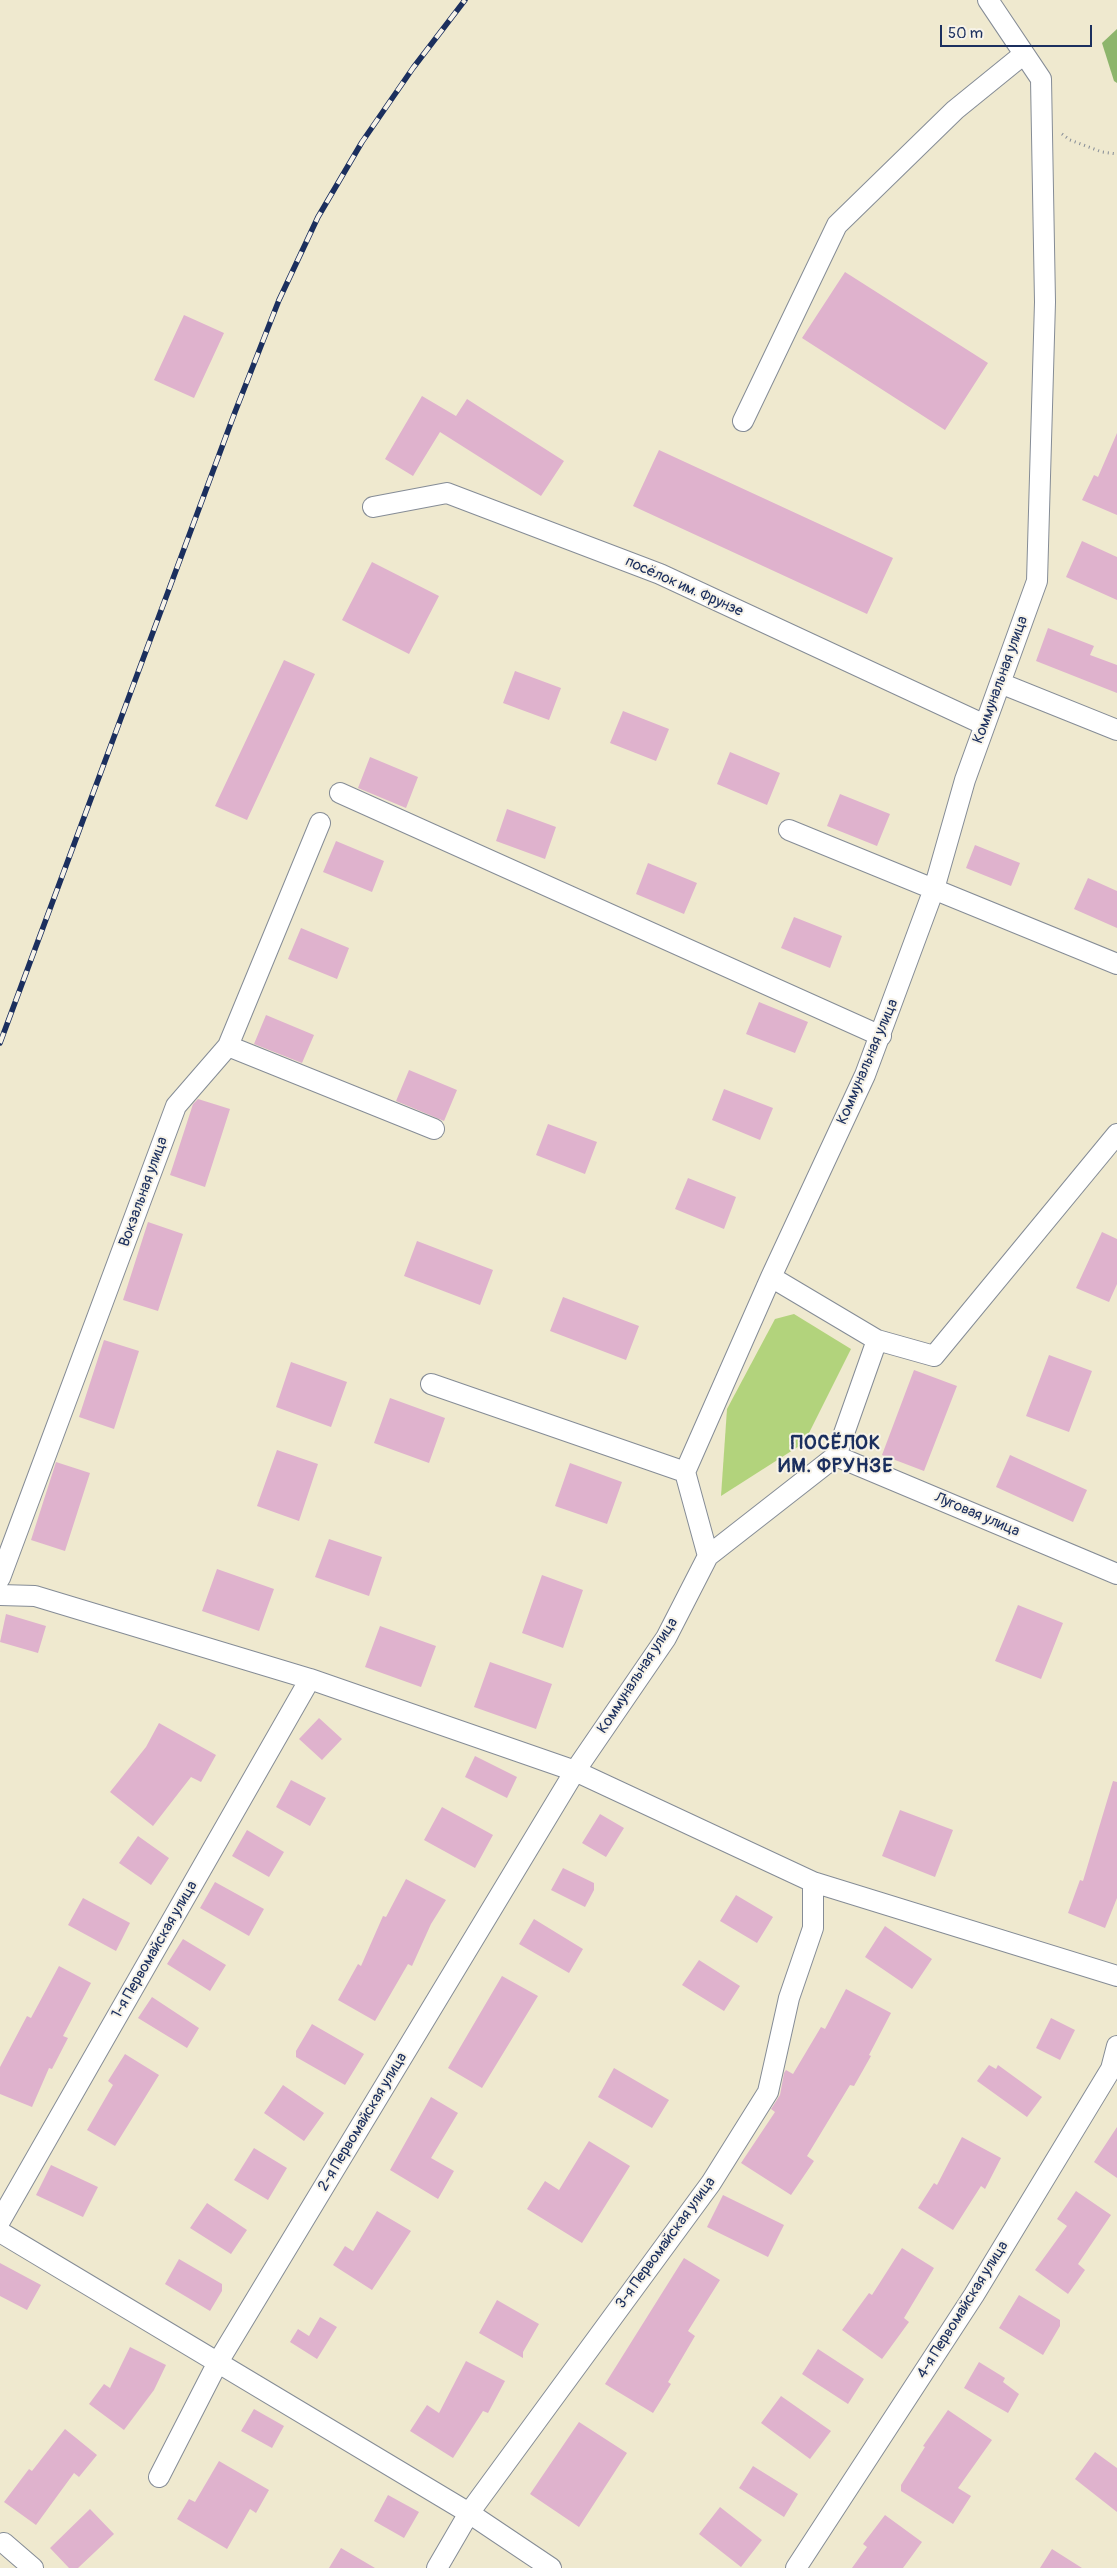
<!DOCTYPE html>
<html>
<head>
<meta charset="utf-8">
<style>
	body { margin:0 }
	#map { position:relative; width:1117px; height:2568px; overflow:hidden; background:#efe9cf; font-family:Pangolin,sans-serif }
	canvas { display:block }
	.scale { position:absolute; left:940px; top:25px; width:152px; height:22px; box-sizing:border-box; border:2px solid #1b2f5e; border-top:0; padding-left:6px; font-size:15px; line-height:18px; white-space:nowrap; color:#1b2f5e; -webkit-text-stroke:4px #f7f3e8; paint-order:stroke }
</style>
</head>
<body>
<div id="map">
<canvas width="1117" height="2568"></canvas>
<div class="scale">50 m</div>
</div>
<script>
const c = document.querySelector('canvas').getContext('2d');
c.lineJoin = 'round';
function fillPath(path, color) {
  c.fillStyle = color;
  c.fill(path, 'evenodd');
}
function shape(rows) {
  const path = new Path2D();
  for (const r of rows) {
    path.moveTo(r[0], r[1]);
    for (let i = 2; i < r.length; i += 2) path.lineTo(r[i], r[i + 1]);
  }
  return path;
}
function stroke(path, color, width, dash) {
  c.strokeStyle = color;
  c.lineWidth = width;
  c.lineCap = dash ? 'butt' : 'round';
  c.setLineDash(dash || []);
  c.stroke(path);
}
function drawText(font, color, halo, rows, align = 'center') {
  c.font = font + ' Pangolin,sans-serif';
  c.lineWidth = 4;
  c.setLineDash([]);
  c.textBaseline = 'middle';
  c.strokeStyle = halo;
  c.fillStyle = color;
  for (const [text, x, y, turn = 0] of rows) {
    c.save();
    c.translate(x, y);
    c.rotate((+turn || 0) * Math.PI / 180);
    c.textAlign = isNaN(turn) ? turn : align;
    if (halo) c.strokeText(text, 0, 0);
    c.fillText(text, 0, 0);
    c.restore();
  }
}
fillPath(shape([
	[794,1314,851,1349,804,1443,721,1496,727,1409,775,1319]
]), '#b2d37c');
fillPath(shape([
	[1117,29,1117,83,1114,81,1102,43]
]), '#8db56c');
fillPath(shape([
	[845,272,988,363,945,430,802,338],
	[184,315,224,333,194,398,154,380],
	[422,396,456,416,467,399,564,461,541,496,440,432,413,476,385,459],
	[1117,433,1117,515,1082,500,1094,475,1098,477],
	[659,450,893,558,867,614,633,506],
	[1082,541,1117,557,1117,600,1066,577],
	[372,562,439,596,409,654,342,620],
	[1048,628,1094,646,1090,655,1117,665,1117,693,1036,661],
	[284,660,315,674,247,820,215,806],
	[515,671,561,688,549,720,503,703],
	[623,711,669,729,656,761,610,743],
	[730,752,780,773,767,805,717,784],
	[370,757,418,777,406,808,358,788],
	[840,794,890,814,877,846,827,826],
	[507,809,556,827,545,859,496,841],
	[336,841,384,861,372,892,323,872],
	[975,845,1020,863,1011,886,966,868],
	[648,863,697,883,684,914,636,894],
	[1088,878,1117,891,1117,928,1074,909],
	[794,917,842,936,830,968,781,948],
	[301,928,349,948,337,979,288,959],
	[759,1002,808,1022,795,1053,746,1034],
	[266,1015,314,1035,302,1063,254,1044],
	[409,1070,457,1090,444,1121,396,1101],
	[724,1089,773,1108,760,1140,712,1120],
	[198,1099,230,1109,205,1187,170,1175,193,1104],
	[548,1124,597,1142,585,1174,536,1155],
	[688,1178,736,1197,724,1229,675,1209],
	[148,1222,183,1234,158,1311,123,1300],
	[1102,1232,1117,1239,1117,1284,1109,1302,1076,1288],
	[417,1241,493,1270,480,1305,404,1276],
	[563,1297,639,1326,626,1360,550,1331],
	[104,1340,139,1351,114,1429,79,1417],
	[1049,1355,1092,1371,1069,1432,1026,1416],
	[291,1362,347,1382,331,1427,276,1407],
	[914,1370,957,1386,924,1471,882,1455],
	[390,1398,445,1418,429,1463,374,1443],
	[277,1450,318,1464,299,1521,257,1506],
	[1010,1455,1087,1490,1073,1522,996,1487],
	[56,1462,90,1473,65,1551,31,1540],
	[570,1463,622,1482,607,1524,555,1506],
	[329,1539,382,1557,369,1596,315,1577],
	[217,1569,274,1589,259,1631,202,1611],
	[542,1575,583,1590,563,1648,522,1633],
	[1018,1605,1063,1623,1041,1679,995,1661],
	[6,1614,46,1626,38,1653,0,1642],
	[380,1626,436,1646,421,1687,365,1667],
	[490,1662,552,1684,536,1729,474,1707],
	[319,1718,342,1739,322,1760,299,1739],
	[159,1723,216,1755,201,1782,191,1777,153,1826,110,1792,146,1747],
	[475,1756,517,1777,507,1798,465,1777],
	[291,1780,326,1798,310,1826,276,1807],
	[1113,1781,1117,1782,1117,1898,1105,1928,1068,1913,1080,1880,1083,1881],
	[442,1807,493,1835,475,1868,424,1840],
	[900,1810,953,1830,935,1877,882,1856],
	[600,1814,624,1828,606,1857,582,1843],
	[247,1830,284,1852,269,1877,232,1856],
	[138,1836,169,1858,151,1885,119,1863],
	[563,1868,594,1883,594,1890,585,1907,551,1890],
	[406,1879,446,1900,431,1924,412,1966,408,1964,375,2021,338,2000,358,1964,361,1966,383,1916,386,1917],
	[215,1882,264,1909,249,1936,200,1908],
	[736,1895,773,1917,757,1943,720,1921],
	[83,1898,130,1923,116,1951,68,1925],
	[534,1919,583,1949,569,1973,519,1944],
	[885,1926,932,1959,912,1989,865,1957],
	[183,1939,226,1965,210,1991,167,1964],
	[699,1960,740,1986,724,2011,682,1985],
	[59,1966,91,1983,63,2036,68,2038,52,2069,49,2068,32,2107,0,2094,0,2067,27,2016,31,2018],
	[502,1976,538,1996,482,2088,448,2068],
	[846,1989,891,2013,869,2055,871,2056,854,2086,850,2085,807,2156,814,2161,791,2195,741,2163,775,2112,771,2109,780,2095,784,2073,786,2070,793,2074,821,2027,825,2029],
	[152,1997,199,2028,187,2048,138,2018],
	[1051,2018,1075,2030,1060,2060,1036,2048],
	[312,2024,364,2054,345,2085,296,2057,296,2051],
	[125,2054,159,2075,115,2146,87,2130,113,2085,108,2081],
	[989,2065,996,2069,998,2065,1042,2097,1027,2117,977,2081],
	[614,2068,669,2100,652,2128,598,2097],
	[283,2085,324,2113,304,2141,264,2113],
	[431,2097,458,2113,431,2158,454,2171,438,2199,390,2170],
	[1117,2127,1117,2178,1094,2162],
	[962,2137,1001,2158,985,2189,981,2186,953,2230,918,2208,934,2183,937,2185],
	[589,2141,630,2166,582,2243,527,2209,545,2181,559,2190],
	[254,2148,287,2168,268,2200,234,2180],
	[51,2165,98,2187,83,2217,36,2195],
	[1076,2191,1111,2215,1078,2264,1085,2270,1068,2294,1035,2270,1067,2226,1057,2219],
	[723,2195,784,2225,768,2257,707,2227],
	[207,2203,247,2230,231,2254,190,2228],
	[377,2211,411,2231,372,2290,333,2265,345,2246,353,2251],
	[902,2248,934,2268,904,2318,909,2322,882,2359,842,2330,869,2293,872,2295],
	[684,2258,720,2280,688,2331,695,2336,668,2382,671,2384,653,2413,605,2384],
	[179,2259,222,2284,222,2291,210,2311,165,2284],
	[0,2263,41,2285,27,2310,0,2296],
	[1019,2295,1060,2320,1060,2326,1043,2355,999,2328],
	[497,2300,539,2324,523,2352,523,2358,479,2333],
	[320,2317,337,2327,317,2359,290,2342,298,2329,309,2336],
	[130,2347,166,2365,154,2390,124,2430,89,2404,104,2384,110,2388],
	[818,2349,864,2379,848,2404,802,2374],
	[466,2361,505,2381,488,2413,483,2411,453,2458,410,2431,427,2405,439,2413],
	[979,2362,1005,2378,1003,2382,1019,2394,1008,2413,964,2388],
	[781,2396,831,2431,810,2459,761,2423],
	[254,2409,284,2426,272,2448,241,2431],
	[948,2410,992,2440,958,2488,971,2496,953,2524,901,2491,901,2485,925,2447,923,2446],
	[579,2422,627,2453,579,2527,530,2494],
	[65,2429,97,2455,79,2477,74,2473,36,2525,4,2502,29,2469,32,2471],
	[1095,2452,1117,2468,1117,2512,1075,2479],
	[219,2461,269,2490,256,2513,250,2509,227,2549,177,2519,189,2499,195,2502],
	[753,2466,798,2494,784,2517,739,2488],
	[388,2495,419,2512,404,2538,374,2521],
	[720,2507,762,2540,741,2567,699,2534],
	[90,2509,114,2534,78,2568,69,2568,50,2548],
	[885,2515,922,2542,903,2568,852,2568,867,2547,863,2544],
	[341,2548,375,2568,329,2568],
	[1052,2549,1082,2568,1040,2568]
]), '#dfb2cd');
const minor = shape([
	[743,421,837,225,955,110,1024,54],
	[373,507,447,493,660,574,985,725],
	[1000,683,1117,730],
	[340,793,881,1036],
	[789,830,1117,964],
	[228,1046,434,1129],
	[771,1277,877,1340,934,1356,1117,1134],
	[431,1384,685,1472],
	[836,1456,1117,1574],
	[708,1556,836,1456,877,1340],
	[0,1578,176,1106,228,1046,320,823],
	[0,1595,35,1596,310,1679,575,1771,813,1882,1117,1976],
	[0,2221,310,1679],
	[0,2232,469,2513,551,2568],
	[159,2477,218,2362,575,1771,666,1638,708,1556,685,1472,771,1277,865,1075,934,889,965,780,1037,581,1045,302,1041,79,988,0],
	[4,2543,33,2568],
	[437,2568,469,2513,711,2183,768,2092,789,1998,813,1928,813,1882],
	[796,2568,974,2295,1111,2069,1117,2046]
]);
stroke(minor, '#858c96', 22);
stroke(shape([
	[1062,134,1070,140,1102,152,1117,154]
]), '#858c96', 3, [1, 4]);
stroke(minor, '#fff', 20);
const rail = shape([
	[0,1043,235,412,279,300,318,217,362,142,413,68,465,0]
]);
stroke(rail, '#1b2f5e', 5.5);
stroke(rail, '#f7f3e8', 4, [11]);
drawText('15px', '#1b2f5e', '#f7f3e8', [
	["посёлок им. Фрунзе",684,587,24],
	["Коммунальная улица",1001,680,-70],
	["Коммунальная улица",868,1062,-67],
	["Вокзальная улица",144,1192,-70],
	["Луговая улица",977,1515,23],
	["Коммунальная улица",638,1676,-57],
	["1-я Первомайская улица",155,1950,-60],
	["2-я Первомайская улица",363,2122,-59],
	["3-я Первомайская улица",666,2243,-54],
	["4-я Первомайская улица",963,2310,-58]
]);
c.letterSpacing = '1px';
drawText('bold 20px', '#1b2f5e', '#f7f3e8', [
	["ПОСЁЛОК",836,1444],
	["ИМ. ФРУНЗЕ",836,1467]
]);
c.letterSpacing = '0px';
</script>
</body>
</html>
